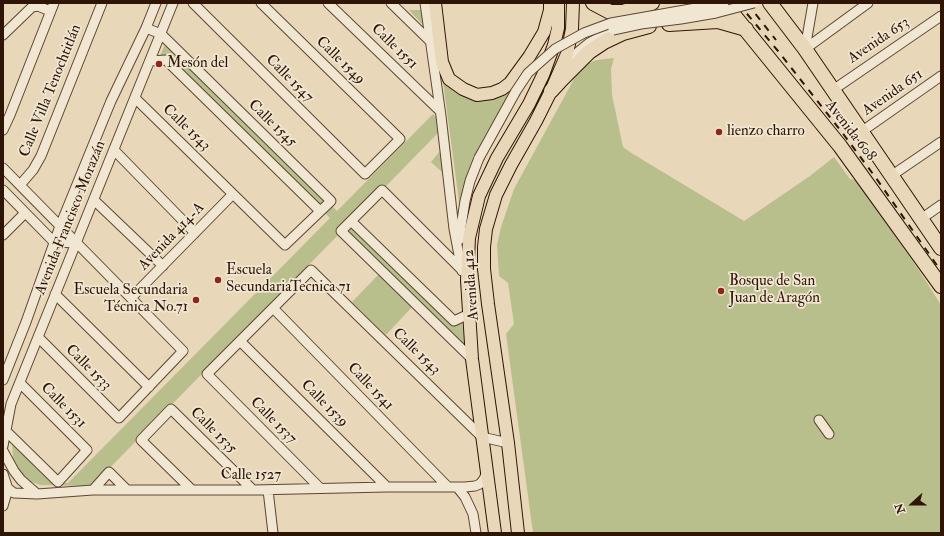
<!DOCTYPE html>
<html>
<head>
<meta charset="utf-8">
<style>
	body { margin:0 }
	#map { position:relative; width:944px; height:536px; overflow:hidden; background:#e8d8b9; font-family:"IM FELL Double Pica",serif }
	canvas { display:block }
	.frame { position:absolute; inset:0; border:4px solid #2e1505; pointer-events:none }
	.north { position:absolute; left:892px; top:484px; width:40px; height:40px; -webkit-text-stroke:3px #f0e6d2; paint-order:stroke; rotate:249deg; font-size:11px; font-weight:700; line-height:16px; text-align:center; color:#2e1505 }
	.north::after { content:''; display:block; margin:auto; width:14px; height:18px; background:#2e1505; clip-path:polygon(50% 0,100% 100%,50% 72%,0 100%) }
</style>
</head>
<body>
<div id="map">
<canvas width="944" height="536"></canvas>
<div class="frame"></div>
<div class="north">N</div>
</div>
<script>
const c = document.querySelector('canvas').getContext('2d');
c.lineJoin = 'round';
function fillPath(path, color) {
  c.fillStyle = color;
  c.fill(path, 'evenodd');
}
function shape(rows) {
  const path = new Path2D();
  for (const r of rows) {
    path.moveTo(r[0], r[1]);
    for (let i = 2; i < r.length; i += 2) path.lineTo(r[i], r[i + 1]);
  }
  return path;
}
function stroke(path, color, width, dash) {
  c.strokeStyle = color;
  c.lineWidth = width;
  c.lineCap = dash ? 'butt' : 'round';
  c.setLineDash(dash || []);
  c.stroke(path);
}
function drawText(font, color, halo, rows, align = 'center') {
  c.font = font + ' "IM FELL Double Pica",serif';
  c.lineWidth = 3.5;
  c.setLineDash([]);
  c.textBaseline = 'middle';
  c.strokeStyle = halo;
  c.fillStyle = color;
  for (const [text, x, y, turn = 0] of rows) {
    c.save();
    c.translate(x, y);
    c.rotate((+turn || 0) * Math.PI / 180);
    c.textAlign = isNaN(turn) ? turn : align;
    if (halo) c.strokeText(text, 0, 0);
    c.fillText(text, 0, 0);
    c.restore();
  }
}
fillPath(shape([
	[409,10,422,10,425,27],
	[166,42,337,211,433,114,436,117,438,133,350,223,462,322,466,351,342,231,92,486,41,485,32,482,21,473,13,458,12,439,56,483,68,483,330,218,167,58,160,56],
	[614,58,611,69,612,95,623,147,633,154,744,221,810,176,834,157,850,179,856,180,920,272,941,305,941,533,533,533,506,334,514,324,508,283,499,276,497,245,501,227,514,189,580,68,586,64,597,60],
	[442,74,464,93,513,87,476,156,460,209],
	[440,151,443,173,431,162],
	[379,274,412,307,386,335,352,302]
]), '#b9be8d');
const minor = shape([
	[193,3,365,174,400,139,261,3],
	[328,3,440,111],
	[391,3,431,42],
	[425,3,441,116,454,229,462,271],
	[3,35,32,7,38,6,50,11],
	[805,49,868,3],
	[805,49,813,3],
	[150,61,166,60,320,211],
	[564,68,578,52,589,43,613,30],
	[833,90,941,16],
	[136,99,285,245,331,201,161,34,146,28],
	[3,130,10,115,54,3],
	[861,132,941,76],
	[114,150,195,233],
	[3,168,183,351,119,418,38,337],
	[891,176,941,142],
	[20,185,33,170,41,156,102,3],
	[3,190,54,242,76,243],
	[95,201,163,266],
	[921,219,941,205],
	[351,221,454,321,469,314],
	[3,235,25,213],
	[459,240,465,201,470,181,479,158],
	[462,270,382,190,341,231,472,359],
	[55,294,149,387],
	[131,298,233,194],
	[273,308,448,487],
	[240,341,387,487],
	[3,380,26,322,60,226,111,101,146,28,156,3],
	[819,420,829,434],
	[6,431,58,482,87,450,20,383],
	[3,446,11,404,173,3],
	[3,451,14,471,21,480,37,494],
	[3,474,8,489,3,506],
	[3,485,14,493,37,494,93,490,253,490,387,487,465,487,475,486,480,484,484,479,487,471],
	[457,487,465,497,473,514,476,533],
	[320,488,207,374,311,270,482,437,508,443],
	[191,489,141,440,171,409,253,490],
	[93,490,109,472,126,489],
	[268,490,273,533]
]);
const major = shape([
	[435,3,442,62,449,79,463,89,477,95,492,93,502,89,510,83,529,57,544,32,550,10,550,3],
	[495,533,472,359,467,280,469,238,479,196,497,158,529,104,543,75,554,45,558,28,558,3],
	[518,533,508,443,488,304,484,269,484,247,486,229,496,195,511,165,536,121,551,91,567,54,572,29,573,3]
]);
const highway = shape([
	[593,3,610,12,623,12,652,3],
	[724,3,840,146,941,286],
	[770,3,805,49,941,248],
	[669,24,718,21,746,29],
	[551,91,563,78,589,52,604,42,623,33,649,26]
]);
stroke(minor, '#5c4632', 11);
stroke(major, '#2e1505', 14);
stroke(highway, '#2e1505', 16);
stroke(minor, '#f0e6d2', 9);
stroke(major, '#e8d8b9', 12);
stroke(highway, '#e8d8b9', 14);
stroke(shape([
	[738,3,778,51,844,135,876,178,941,271],
	[747,3,776,40]
]), '#2e1505', 2, [7, 7]);
const minorBridge = shape([
	[613,30,641,24,681,19,716,13,754,3],
	[479,158,516,91,528,73,555,49,584,33,611,23,724,3]
]);
stroke(minorBridge, '#5c4632', 11, []);
stroke(minorBridge, '#f0e6d2', 9);
for (const [x, y, r, color] of [
	[159,64,4,"#8f2418"],
	[719,132,4,"#8f2418"],
	[218,280,4,"#8f2418"],
	[721,291,4,"#8f2418"],
	[196,300,4,"#8f2418"]
]) {
  const dot = new Path2D();
  dot.arc(x, y, r, 0, 2 * Math.PI);
  c.fillStyle = color;
  c.fill(dot);
  stroke(dot, '#f0e6d2', 1.5);
}
drawText('15px', '#2e1505', '#f0e6d2', [
	["Avenida 653",879,41,-34],
	["Calle 1551",394,47,44],
	["Calle 1549",340,61,44],
	["Calle 1547",289,79,45],
	["Calle Villa Tenochtitlán",51,91,-68],
	["Avenida 651",893,93,-35],
	["Calle 1545",272,124,44],
	["Calle 1543",186,128,44],
	["Avenida 608",850,131,52],
	["Avenida Francisco Morazán",71,218,-68],
	["Avenida 414-A",172,237,-46],
	["Avenida 412",472,285,-94],
	["Calle 1543",416,352,44],
	["Calle 1533",88,368,45],
	["Calle 1541",370,387,46],
	["Calle 1539",324,404,45],
	["Calle 1531",63,406,45],
	["Calle 1537",273,421,45],
	["Calle 1535",213,431,45],
	["Calle 1527",251,476]
]);
drawText('15px', '#2e1505', '#f0e6d2', [
	["Mesón del",167,64],
	["lienzo charro",727,132],
	["Escuela",226,271],
	["SecundariaTecnica 71",226,288],
	["Bosque de San",729,282],
	["Juan de Aragón",729,299],
	["Escuela Secundaria",188,291,"right"],
	["Técnica No.71",188,308,"right"]
], 'left');
</script>
</body>
</html>
